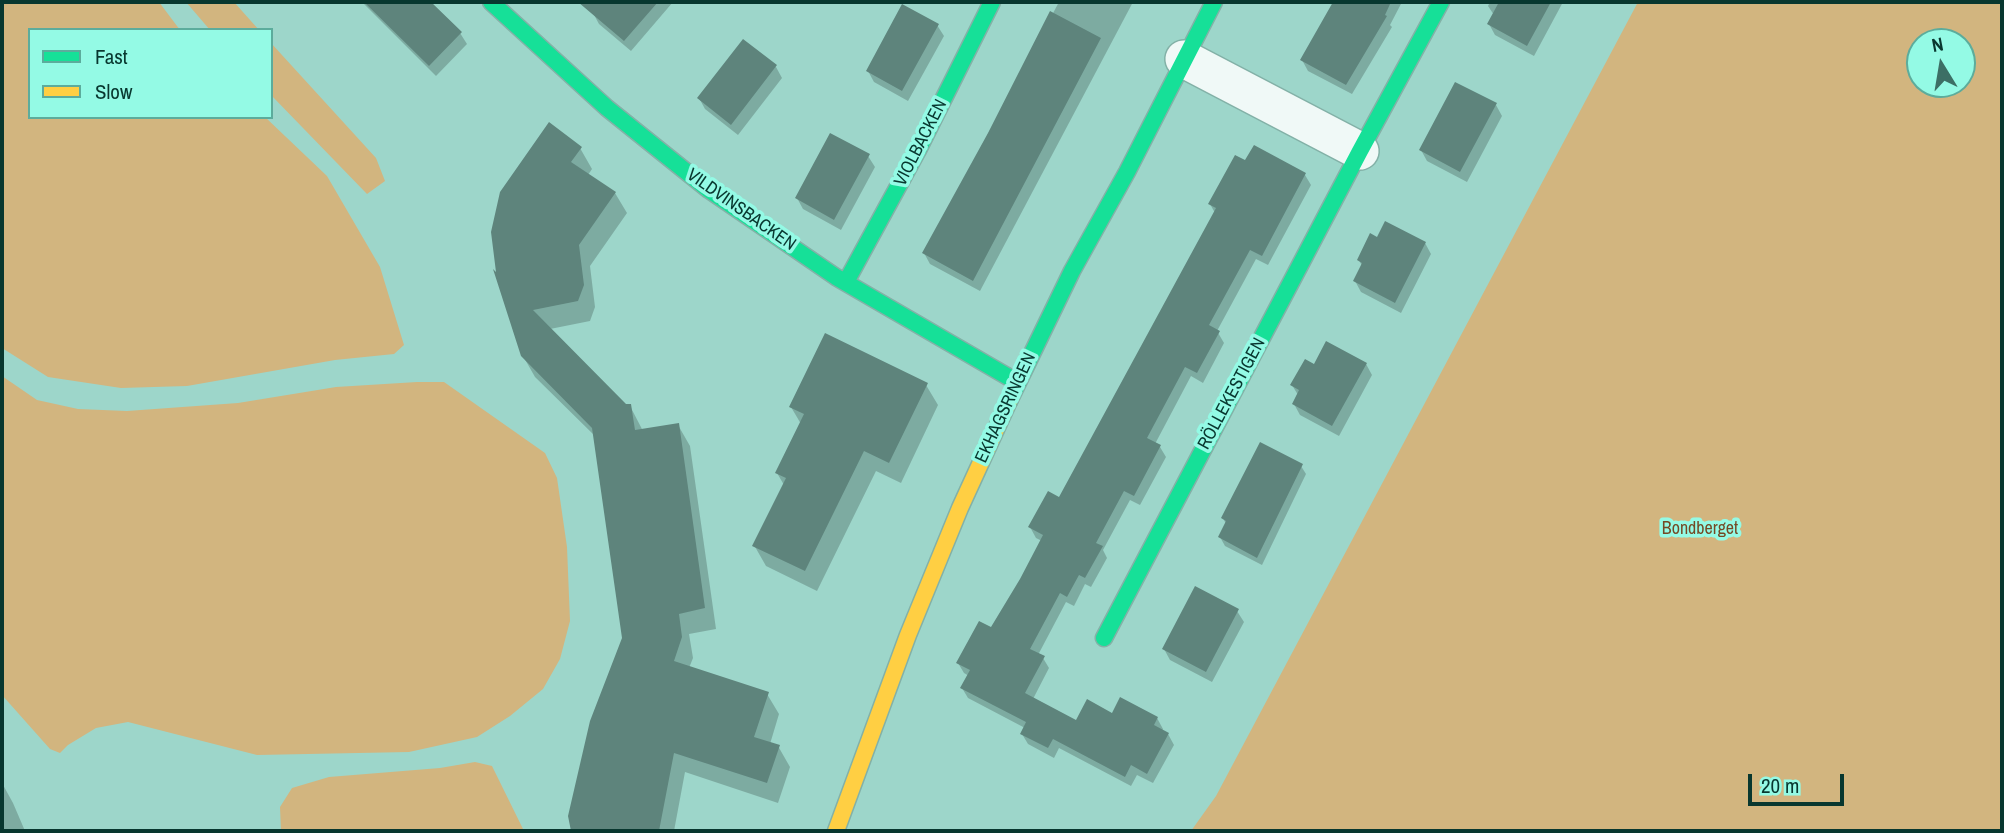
<!DOCTYPE html>
<html>
<head>
<meta charset="utf-8">
<style>
	body { margin:0 }
	#map { position:relative; width:2004px; height:833px; overflow:hidden; background:#9dd6ca; font-family:"Archivo Narrow",sans-serif }
	canvas { display:block }
	.frame { position:absolute; inset:0; border:4px solid #08372f; pointer-events:none }
	.legend { position:absolute; left:28px; top:28px; width:245px; height:91px; box-sizing:border-box; background:#94fae5; border:2px solid #5cac9c; margin:0; padding:9px 12px; list-style:none; font-size:21px; color:#08372f }
	.legend li { display:flex; align-items:center; gap:14px; height:35px }
	.legend b { width:35px; border:2px solid #5cac9c }
	.north { position:absolute; left:1906px; top:28px; width:70px; height:70px; box-sizing:border-box; background:#94fae5; border:2px solid #5cac9c; border-radius:50%; rotate:349deg; font-size:19px; font-weight:700; line-height:28px; text-align:center; color:#08372f }
	.north::after { content:''; display:block; margin:auto; width:24px; height:32px; background:#3c6f65; clip-path:polygon(50% 0,100% 100%,50% 72%,0 100%) }
	.scale { position:absolute; left:1748px; top:774px; width:96px; height:32px; box-sizing:border-box; border:4px solid #08372f; border-top:0; padding-left:9px; font-size:21px; line-height:24px; white-space:nowrap; color:#08372f; -webkit-text-stroke:5px #94fae5; paint-order:stroke }
</style>
</head>
<body>
<div id="map">
<canvas width="2004" height="833"></canvas>
<div class="frame"></div>
<ul class="legend">
<li><b style="height:9px;background:#16e098"></b>Fast</li>
<li><b style="height:9px;background:#ffcf43"></b>Slow</li>
</ul>
<div class="north">N</div>
<div class="scale">20 m</div>
</div>
<script>
const c = document.querySelector('canvas').getContext('2d');
c.lineJoin = 'round';
function fillPath(path, color) {
  c.fillStyle = color;
  c.fill(path, 'evenodd');
}
function shape(rows) {
  const path = new Path2D();
  for (const r of rows) {
    path.moveTo(r[0], r[1]);
    for (let i = 2; i < r.length; i += 2) path.lineTo(r[i], r[i + 1]);
  }
  return path;
}
function stroke(path, color, width, dash) {
  c.strokeStyle = color;
  c.lineWidth = width;
  c.lineCap = dash ? 'butt' : 'round';
  c.setLineDash(dash || []);
  c.stroke(path);
}
function drawText(font, color, halo, rows, align = 'center') {
  c.font = font + ' "Archivo Narrow",sans-serif';
  c.lineWidth = 7;
  c.setLineDash([]);
  c.textBaseline = 'middle';
  c.strokeStyle = halo;
  c.fillStyle = color;
  for (const [text, x, y, turn = 0] of rows) {
    c.save();
    c.translate(x, y);
    c.rotate((+turn || 0) * Math.PI / 180);
    c.textAlign = isNaN(turn) ? turn : align;
    if (halo) c.strokeText(text, 0, 0);
    c.fillText(text, 0, 0);
    c.restore();
  }
}
fillPath(shape([
	[2,2,159,2,180,30,30,30,30,117,265,117,327,176,380,267,404,345,394,354,335,360,187,386,121,388,48,377,2,348],
	[186,2,234,2,259,30,210,30],
	[1638,2,2002,2,2002,831,1191,831,1216,796],
	[1920,42,1962,42,1962,84,1920,84],
	[271,43,376,158,385,181,367,194,271,95],
	[2,376,37,400,78,409,127,411,238,403,336,387,417,382,444,382,545,453,557,478,567,547,570,621,560,659,543,689,510,716,477,737,409,752,257,755,128,722,96,728,68,745,60,753,50,749,2,695],
	[475,762,492,766,524,831,281,831,280,807,292,788,329,777,440,768]
]), '#d2b57f');
fillPath(shape([
	[362,2,428,2,460,33,467,44,436,76],
	[602,2,673,2,631,51,599,24,593,13],
	[1059,2,1133,2,980,291,930,264,924,253],
	[1335,2,1402,2,1390,25,1392,27,1352,94,1308,71,1302,60],
	[1490,2,1563,2,1534,56,1495,35,1489,24,1494,15,1488,6],
	[937,25,944,36,908,101,874,82,868,71],
	[743,41,776,67,782,78,738,135,705,109,699,98],
	[1496,105,1502,116,1467,182,1427,161,1421,150],
	[580,148,592,169,588,175,615,193,627,213,590,266,595,307,590,321,550,329,625,406,630,406,643,431,678,425,690,446,716,629,689,634,693,658,689,668,767,694,779,714,770,744,778,746,790,767,778,803,685,772,674,831,572,831,570,816,623,638,596,437,535,377,523,356,492,233],
	[868,156,875,167,841,230,803,209,797,198],
	[1246,162,1305,175,1311,185,1268,265,1256,259,1217,331,1224,343,1203,383,1191,376,1155,444,1160,447,1166,457,1140,505,1130,500,1103,550,1107,558,1091,587,1085,584,1074,606,1066,602,1038,655,1043,658,1049,668,1033,699,1077,723,1112,715,1157,718,1163,729,1162,731,1168,734,1174,745,1153,783,1137,775,1131,786,1059,748,1054,758,1028,744,1022,734,1025,728,968,698,962,688,969,676,964,673,958,663,992,630,1042,541,1036,538,1030,527,1060,499,1215,213,1210,204],
	[1425,243,1431,254,1401,313,1361,292,1355,281,1362,266,1359,260],
	[1366,364,1372,375,1339,436,1300,415,1294,404,1298,395,1292,385,1314,367],
	[926,385,938,405,901,483,876,471,817,591,766,566,754,545,784,485,777,473,801,424,791,407],
	[1301,466,1306,474,1262,565,1225,546,1220,537,1226,524,1223,518],
	[1237,611,1244,622,1212,682,1170,660,1164,649],
	[2,783,13,803,25,831,2,831]
]), '#0003');
fillPath(shape([
	[364,2,431,2,462,32,429,66],
	[578,2,658,2,624,41],
	[1333,2,1391,2,1385,15,1387,16,1346,85,1300,60],
	[1499,2,1551,2,1527,46,1487,24],
	[902,4,939,24,902,91,866,71],
	[1050,11,1101,38,973,281,922,253,988,133],
	[743,39,777,65,731,125,697,98],
	[1455,82,1497,103,1460,172,1419,150],
	[549,122,582,147,571,162,616,192,579,245,584,285,578,301,533,310,626,404,631,404,635,430,679,423,705,608,679,614,682,637,674,661,769,692,754,737,780,745,767,783,674,753,659,831,571,831,568,816,590,721,622,638,592,428,521,356,493,269,496,272,491,232,500,192],
	[830,133,870,154,834,220,795,198],
	[1254,145,1306,173,1262,256,1250,250,1209,325,1220,331,1197,373,1185,367,1147,438,1161,445,1134,496,1124,491,1096,543,1103,546,1085,578,1079,575,1067,597,1060,593,1030,649,1045,656,1025,693,1076,720,1087,699,1112,713,1120,697,1158,717,1154,725,1169,733,1147,774,1131,765,1125,777,1053,739,1048,748,1020,734,1026,722,960,688,970,670,956,663,979,621,991,627,1020,579,1043,535,1028,527,1048,491,1059,497,1216,208,1208,204,1235,155,1245,160],
	[1385,221,1426,242,1395,303,1353,281,1362,263,1357,260,1370,233,1377,237],
	[825,333,928,383,889,463,864,451,805,571,752,546,786,478,775,473,804,414,789,407],
	[1326,341,1367,363,1332,426,1292,404,1299,390,1290,385,1305,359,1314,364],
	[1260,442,1303,464,1257,558,1218,537,1226,521,1221,518],
	[1195,586,1239,609,1206,672,1162,649]
]), '#5e847c');
const street = shape([
	[1184,59,1360,151]
]);
const fast = shape([
	[491,2,607,108,709,190,836,277,1017,382],
	[846,282,918,150,992,2],
	[1009,401,1072,271,1127,172,1214,2],
	[1104,638,1360,151,1441,2]
]);
const slow = shape([
	[836,831,908,635,960,508,1009,401]
]);
stroke(street, '#83b1a7', 40);
stroke(fast, '#83b1a7', 19);
stroke(slow, '#83b1a7', 19);
stroke(street, '#f0f9f7', 37);
stroke(fast, '#16e098', 16);
stroke(slow, '#ffcf43', 16);
drawText('18px', '#08372f', '#94fae5', [
	["VIOLBACKEN",921,143,-63],
	["VILDVINSBACKEN",741,210,35],
	["RÖLLEKESTIGEN",1232,394,-62],
	["EKHAGSRINGEN",1006,408,-65]
]);
drawText('18px', '#744925', '#94fae5', [
	["Bondberget",1700,529]
]);
</script>
</body>
</html>
